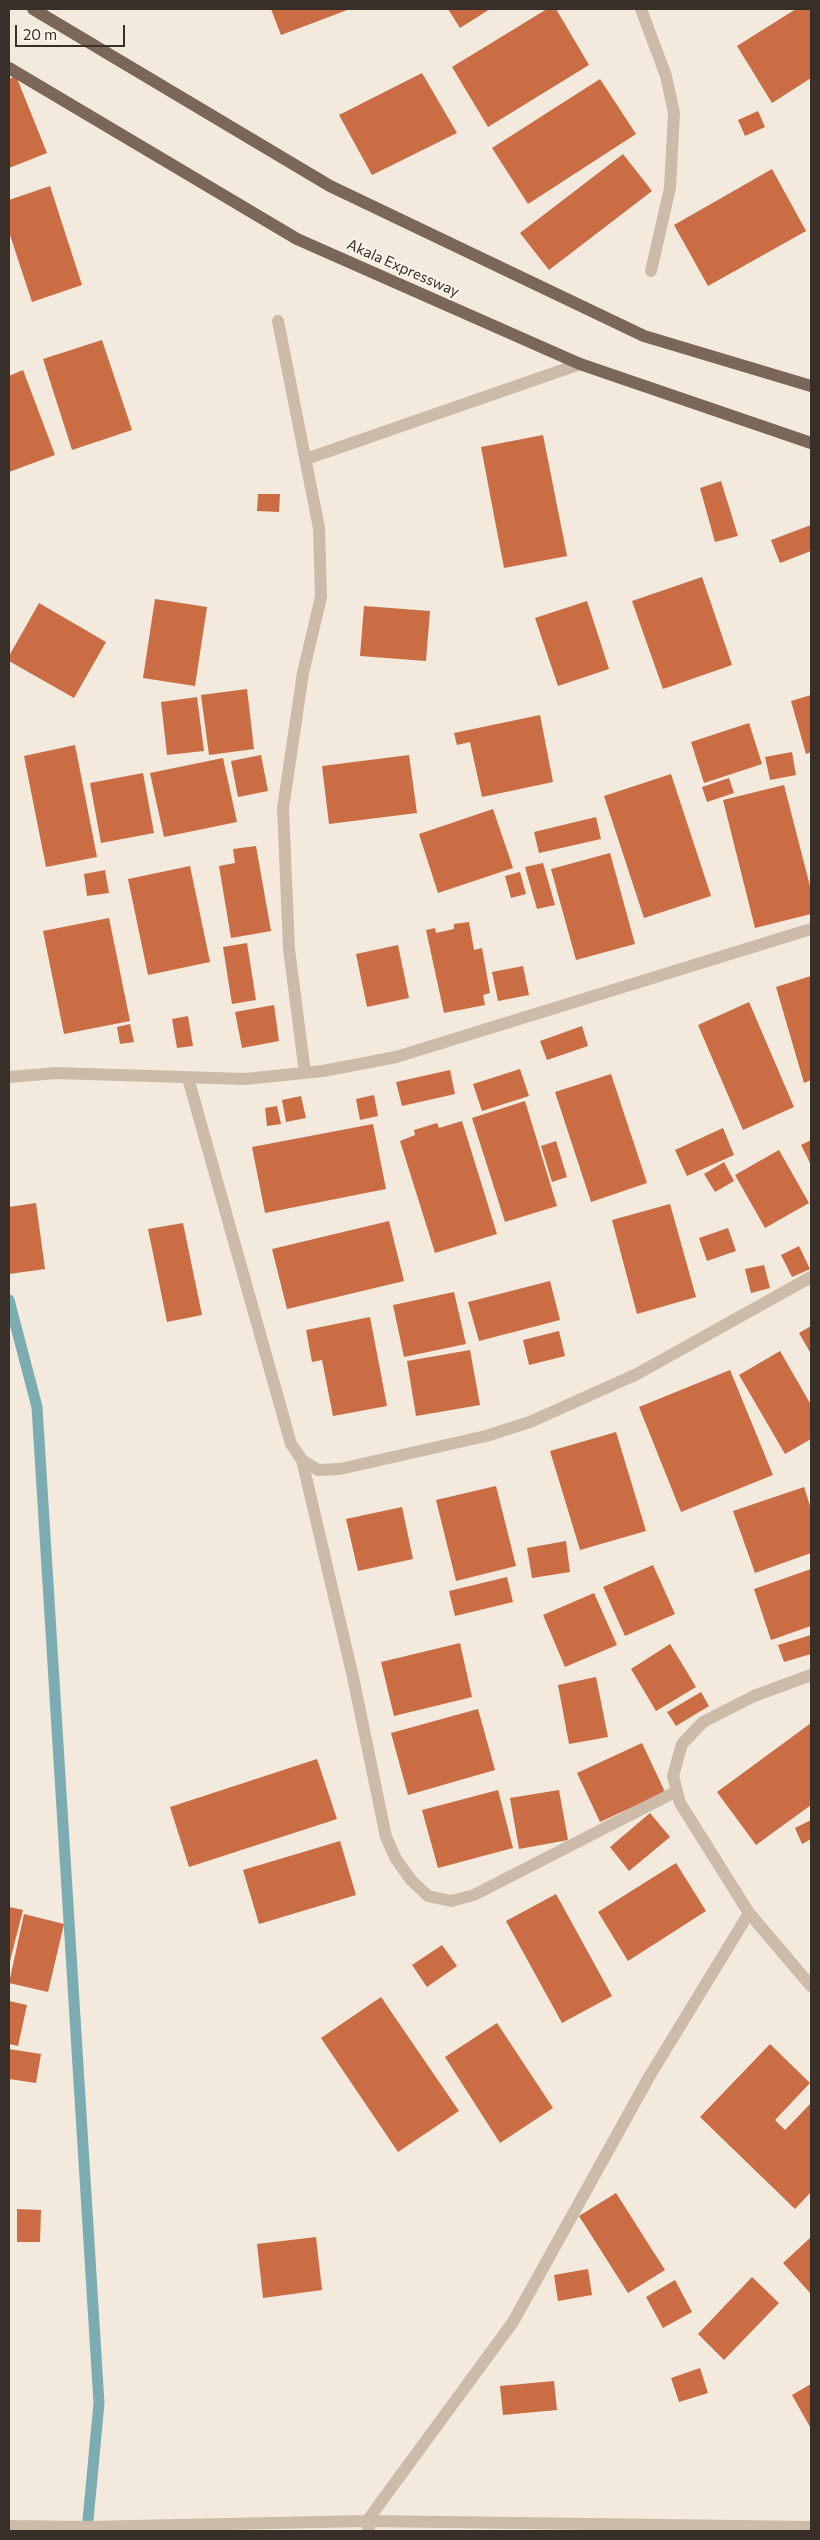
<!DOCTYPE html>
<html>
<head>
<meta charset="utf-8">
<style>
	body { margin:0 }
	#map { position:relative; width:820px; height:2540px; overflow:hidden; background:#f3eadd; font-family:Commissioner,sans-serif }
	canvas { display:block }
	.frame { position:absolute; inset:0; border:10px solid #392f29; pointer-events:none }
	.scale { position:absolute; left:15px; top:25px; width:110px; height:22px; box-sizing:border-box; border:2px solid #392f29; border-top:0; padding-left:6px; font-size:15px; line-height:18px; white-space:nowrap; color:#392f29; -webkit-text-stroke:4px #fbf4ea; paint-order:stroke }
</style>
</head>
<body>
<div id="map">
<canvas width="820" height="2540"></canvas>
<div class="frame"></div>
<div class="scale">20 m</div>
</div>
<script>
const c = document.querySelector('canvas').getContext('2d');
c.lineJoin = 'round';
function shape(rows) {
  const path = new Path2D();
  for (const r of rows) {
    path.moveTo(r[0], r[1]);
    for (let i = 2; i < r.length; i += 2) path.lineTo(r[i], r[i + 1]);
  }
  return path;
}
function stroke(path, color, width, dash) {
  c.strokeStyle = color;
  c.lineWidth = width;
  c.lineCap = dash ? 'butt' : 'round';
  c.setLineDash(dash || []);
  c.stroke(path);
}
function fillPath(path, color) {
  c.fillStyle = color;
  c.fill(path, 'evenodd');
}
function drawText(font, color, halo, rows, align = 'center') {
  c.font = font + ' Commissioner,sans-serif';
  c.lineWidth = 4.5;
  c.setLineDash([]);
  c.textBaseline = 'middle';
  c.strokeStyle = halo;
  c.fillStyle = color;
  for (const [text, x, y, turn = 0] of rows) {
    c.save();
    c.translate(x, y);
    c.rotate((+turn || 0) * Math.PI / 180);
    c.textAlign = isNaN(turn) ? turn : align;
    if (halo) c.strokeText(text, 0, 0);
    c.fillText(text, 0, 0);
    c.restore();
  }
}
stroke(shape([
	[9,1300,37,1407,99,2403,87,2531]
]), '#7bacb2', 11);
fillPath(shape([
	[271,9,350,9,281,35],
	[448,9,490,9,460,28],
	[547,9,556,9,589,65,488,127,452,67],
	[796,9,811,9,811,78,772,103,737,46],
	[422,73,457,133,372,175,339,115],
	[16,76,47,153,9,168,9,79],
	[600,79,636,134,528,204,492,148],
	[758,111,765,127,745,136,738,120],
	[623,154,652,191,549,270,520,233],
	[772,169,806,231,708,286,674,225],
	[50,186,82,285,32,302,9,232,9,200],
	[102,340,132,430,72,450,43,359],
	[23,370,55,455,9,472,9,376],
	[543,435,567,556,504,568,481,447],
	[721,481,738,536,715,542,700,488],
	[258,494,280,494,279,512,257,511],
	[811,525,811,551,780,563,771,540],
	[702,577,732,665,663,689,632,601],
	[155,599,207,607,195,686,143,678],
	[587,601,609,669,558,686,535,618],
	[39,603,106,642,74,698,9,661,9,656],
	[364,606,430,611,426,661,360,656],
	[247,689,254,749,209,755,201,695],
	[811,695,811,752,806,754,791,701],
	[197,697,204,751,167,755,161,702],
	[540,715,553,782,482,797,470,742,457,745,454,733],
	[749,723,762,764,704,783,691,742],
	[75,745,97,857,46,867,24,756],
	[792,752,796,775,770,780,765,757],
	[261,755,268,791,238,797,231,761],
	[409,755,417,813,329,824,322,766],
	[223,758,237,822,164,837,150,773],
	[143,773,154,833,101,843,90,783],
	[671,774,711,896,644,918,604,796],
	[729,778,734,793,707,802,702,787],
	[784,785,811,890,811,914,755,928,723,800],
	[493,809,513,868,438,893,419,834],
	[596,817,601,839,539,853,534,832],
	[256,846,271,931,231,938,219,866,235,863,233,849],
	[610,853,635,944,576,960,551,869],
	[543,863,555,905,537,909,525,867],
	[190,866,210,962,148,975,128,879],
	[105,870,109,893,87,896,84,874],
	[520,872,526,894,511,898,505,876],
	[109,918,130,1021,64,1034,43,931],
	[469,922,474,950,482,948,490,993,483,995,485,1005,444,1013,426,930,435,928,436,933,454,929,454,924],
	[247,943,256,1000,232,1004,223,947],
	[398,945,409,998,367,1007,356,954],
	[523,966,529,995,498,1001,492,972],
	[811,976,811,1080,804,1083,776,987],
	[749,1002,794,1107,743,1130,698,1025],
	[274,1005,279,1041,242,1048,235,1012],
	[188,1016,193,1046,177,1048,172,1019],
	[130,1024,134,1042,120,1044,117,1027],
	[582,1026,588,1046,547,1060,540,1041],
	[520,1069,529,1096,482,1111,473,1084],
	[450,1070,455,1094,402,1106,396,1082],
	[611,1074,647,1183,591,1202,555,1092],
	[374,1095,378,1116,360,1120,356,1099],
	[301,1096,306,1118,286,1122,282,1100],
	[525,1101,557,1206,505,1222,472,1118],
	[277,1106,281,1124,267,1126,265,1108],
	[462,1121,497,1234,435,1253,400,1141,415,1135,414,1130,437,1123,439,1128],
	[373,1124,386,1189,265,1213,252,1147],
	[723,1128,734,1155,687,1176,675,1150],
	[811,1140,811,1165,801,1145],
	[556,1141,567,1177,552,1182,541,1146],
	[779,1150,809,1203,765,1228,735,1175],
	[724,1162,734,1181,715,1192,704,1174],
	[36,1203,45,1269,9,1274,9,1207],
	[670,1204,696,1297,637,1314,612,1220],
	[389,1221,404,1281,287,1309,272,1249],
	[183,1223,202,1315,167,1322,148,1229],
	[728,1228,736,1251,707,1261,699,1238],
	[799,1246,810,1269,792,1277,781,1255],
	[764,1265,770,1288,751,1293,745,1269],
	[550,1281,560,1320,479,1341,468,1302],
	[454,1292,466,1344,404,1357,393,1305],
	[370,1317,387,1406,333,1416,322,1360,312,1362,306,1330],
	[811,1326,811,1354,799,1333],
	[559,1331,565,1356,529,1365,523,1340],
	[470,1350,480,1405,416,1416,407,1361],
	[780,1351,811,1405,811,1439,785,1454,739,1375],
	[730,1370,773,1475,681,1512,639,1407],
	[616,1432,646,1531,580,1550,550,1451],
	[496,1486,516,1566,456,1581,436,1500],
	[804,1487,811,1509,811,1553,755,1573,733,1511],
	[402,1507,413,1559,358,1571,346,1519],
	[566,1541,570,1572,532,1578,527,1548],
	[653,1565,675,1614,625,1636,603,1587],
	[811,1569,811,1626,771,1640,754,1589],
	[507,1577,513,1602,455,1616,449,1591],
	[594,1593,617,1645,565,1667,543,1615],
	[811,1635,811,1654,784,1662,778,1645],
	[460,1643,472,1697,394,1716,381,1662],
	[670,1644,696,1687,656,1711,631,1669],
	[596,1677,608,1737,569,1744,558,1685],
	[701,1692,709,1706,676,1726,667,1712],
	[478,1709,495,1770,408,1795,391,1733],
	[811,1723,811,1805,756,1845,717,1792],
	[642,1743,665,1792,600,1822,577,1773],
	[317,1759,337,1819,189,1867,170,1807],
	[498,1790,513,1848,438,1868,422,1810],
	[559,1790,568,1840,519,1849,510,1798],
	[650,1813,670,1837,629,1871,610,1847],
	[811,1820,811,1839,802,1844,795,1828],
	[340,1841,356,1895,259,1924,243,1870],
	[676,1863,706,1911,628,1961,598,1912],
	[556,1894,612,1996,562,2023,506,1921],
	[9,1907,23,1910,9,1965],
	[24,1914,64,1924,48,1992,9,1983],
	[442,1945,457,1966,427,1987,412,1965],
	[381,1997,459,2111,398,2152,321,2038],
	[9,2001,27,2005,18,2046,9,2044],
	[497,2023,553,2108,500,2143,445,2057],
	[770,2044,810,2083,775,2120,785,2130,811,2103,811,2192,795,2209,700,2117],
	[9,2049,41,2054,36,2083,9,2079],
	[616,2193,665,2270,628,2293,579,2216],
	[17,2209,41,2210,40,2242,17,2242],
	[316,2237,322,2290,263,2298,257,2244],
	[811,2237,811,2294,783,2263],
	[588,2269,592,2295,558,2301,554,2275],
	[752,2277,779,2303,724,2360,698,2334],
	[675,2280,692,2312,663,2328,646,2297],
	[700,2368,708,2393,679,2402,671,2378],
	[554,2381,557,2410,503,2415,500,2386],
	[811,2384,811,2426,810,2427,792,2395]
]), '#ca6d44');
stroke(shape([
	[641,9,666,76,674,113,670,188,651,271],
	[278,321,319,528,321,597,303,673,283,808,289,949,305,1073],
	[306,459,580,364],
	[9,1077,56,1073,245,1079,323,1071,396,1057,811,929],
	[188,1078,291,1444,302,1460,353,1677,386,1837,396,1859,411,1880,428,1896,451,1901,474,1895,677,1791],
	[302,1460,318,1470,340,1469,486,1436,530,1422,637,1374,811,1277],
	[811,1675,754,1696,703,1722,682,1744,673,1776,680,1803,749,1913,811,1986],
	[9,2526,87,2527,367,2521,811,2527],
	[369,2531,367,2521,513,2322,649,2077,749,1913]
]), '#ccbba8', 12);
stroke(shape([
	[33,9,330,186,644,336,811,386],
	[9,68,297,239,580,364,811,443]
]), '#7b6759', 12);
drawText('15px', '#392f29', '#fbf4ea', [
	["Akala Expressway",403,268,24]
]);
</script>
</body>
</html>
